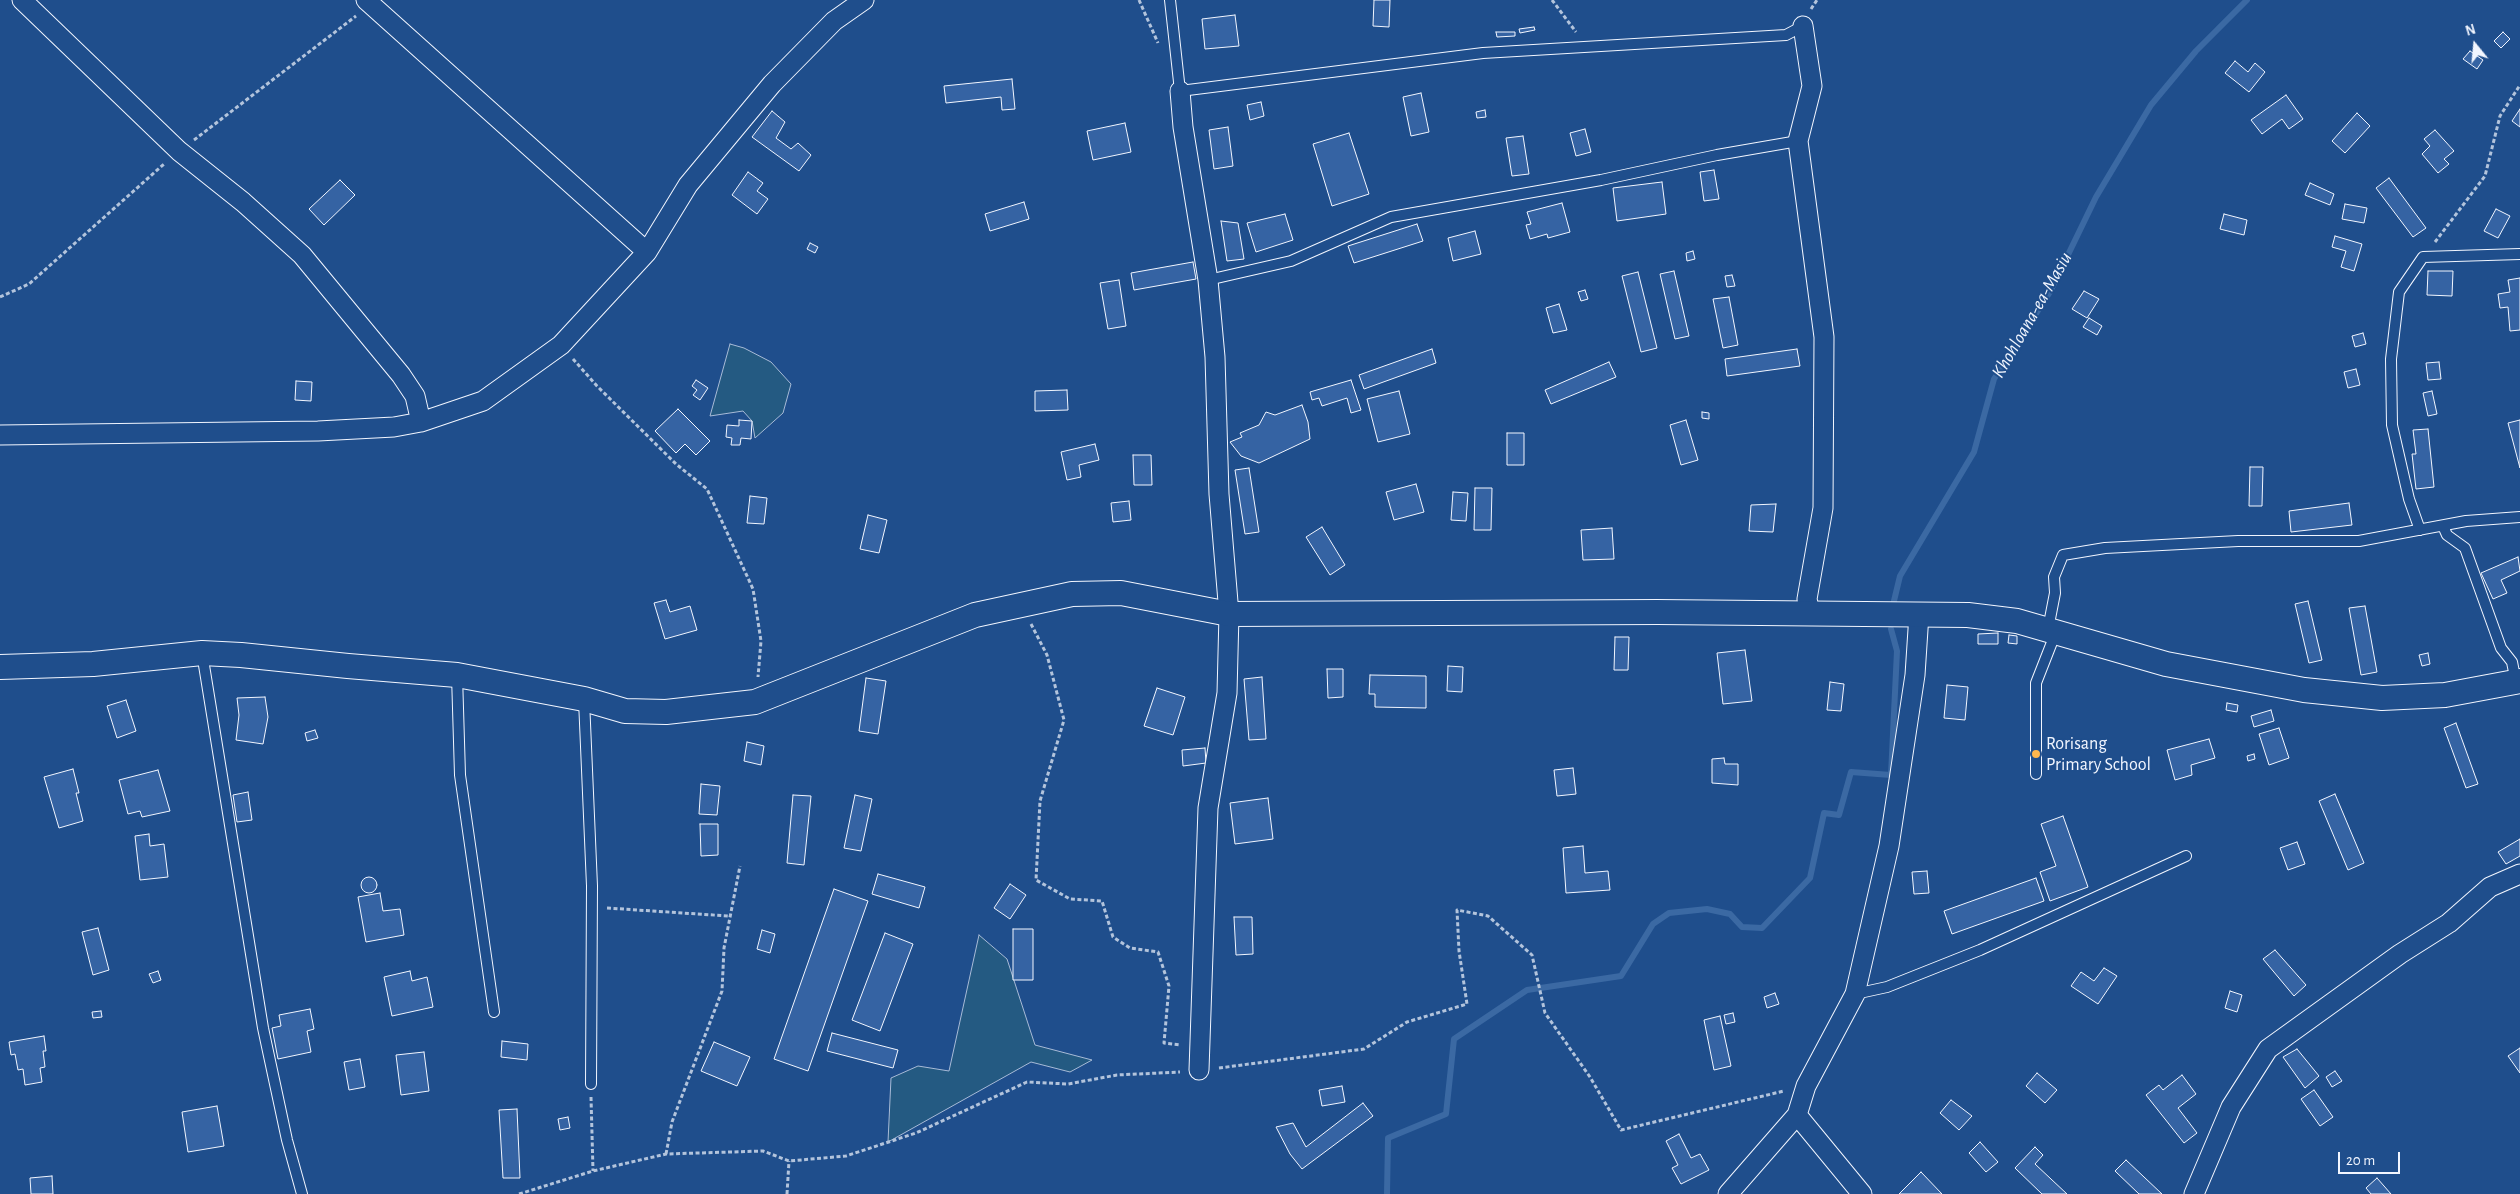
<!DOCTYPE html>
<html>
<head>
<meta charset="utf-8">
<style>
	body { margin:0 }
	#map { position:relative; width:2520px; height:1194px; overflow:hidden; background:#1f4e8c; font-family:"Alegreya Sans",sans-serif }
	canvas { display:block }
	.north { position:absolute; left:2450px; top:20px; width:50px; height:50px; -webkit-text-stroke:4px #1f4e8c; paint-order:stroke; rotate:343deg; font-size:14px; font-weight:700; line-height:20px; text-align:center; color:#f2f6ff }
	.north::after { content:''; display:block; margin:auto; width:18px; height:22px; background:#f2f6ff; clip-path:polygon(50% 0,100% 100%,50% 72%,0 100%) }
	.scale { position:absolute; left:2338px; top:1152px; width:62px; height:22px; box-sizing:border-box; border:2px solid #f2f6ff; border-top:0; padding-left:6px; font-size:15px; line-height:18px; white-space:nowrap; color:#f2f6ff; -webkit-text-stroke:4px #1f4e8c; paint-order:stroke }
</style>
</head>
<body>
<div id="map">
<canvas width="2520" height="1194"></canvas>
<div class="north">N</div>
<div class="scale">20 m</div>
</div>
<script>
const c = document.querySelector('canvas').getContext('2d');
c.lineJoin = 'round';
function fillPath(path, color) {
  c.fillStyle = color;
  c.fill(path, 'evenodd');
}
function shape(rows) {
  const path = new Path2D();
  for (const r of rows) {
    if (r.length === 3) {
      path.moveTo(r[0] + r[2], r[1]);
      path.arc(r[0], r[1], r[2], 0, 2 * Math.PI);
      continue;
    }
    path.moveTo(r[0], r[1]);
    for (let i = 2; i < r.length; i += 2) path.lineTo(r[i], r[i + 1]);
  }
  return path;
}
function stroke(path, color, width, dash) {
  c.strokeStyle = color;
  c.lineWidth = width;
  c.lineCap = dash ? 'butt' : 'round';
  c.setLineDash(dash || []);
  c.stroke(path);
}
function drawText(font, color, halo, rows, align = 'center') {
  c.font = font + ' "Alegreya Sans",sans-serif';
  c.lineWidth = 4;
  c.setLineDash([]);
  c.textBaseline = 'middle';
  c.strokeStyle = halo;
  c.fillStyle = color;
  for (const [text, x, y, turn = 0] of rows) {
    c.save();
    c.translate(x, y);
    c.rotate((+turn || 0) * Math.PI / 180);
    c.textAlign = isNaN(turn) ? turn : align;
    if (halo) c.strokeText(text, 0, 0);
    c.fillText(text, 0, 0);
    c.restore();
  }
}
const green = shape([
	[730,344,744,348,771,362,791,384,783,413,755,438,752,421,743,411,710,416,730,344],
	[979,935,1007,959,1035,1045,1092,1060,1070,1072,1031,1062,888,1142,891,1078,918,1066,949,1071,979,935]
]);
fillPath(green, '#245a82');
stroke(green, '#a8bbd7', 1);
stroke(shape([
	[1893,605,1900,576,1974,452,1994,379,2050,292,2096,197,2151,105,2196,51,2247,0],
	[1387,1194,1388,1138,1446,1114,1454,1039,1527,990,1621,976,1653,924,1669,913,1707,909,1730,914,1742,927,1762,928,1810,878,1824,813,1839,815,1851,772,1891,775,1897,651,1891,629]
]), '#3b69a3', 6);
const building = shape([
	[1374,0,1390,0,1389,27,1373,26,1374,0],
	[1235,15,1239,46,1205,49,1202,19,1235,15],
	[1534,27,1535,30,1520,33,1519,29,1534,27],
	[1496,32,1515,32,1515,36,1497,37,1496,32],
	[2503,32,2510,39,2501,48,2494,41,2503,32],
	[2470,51,2483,60,2477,69,2463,59,2470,51],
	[2235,61,2248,72,2255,63,2265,72,2249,92,2225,73,2235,61],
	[1012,79,1015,109,1002,110,1001,97,946,103,944,86,1012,79],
	[1421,93,1429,132,1411,136,1403,97,1421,93],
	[2286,95,2303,119,2289,129,2282,119,2262,134,2251,120,2286,95],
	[1261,102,1264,116,1250,120,1247,105,1261,102],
	[2520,109,2520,127,2512,121,2520,109],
	[1485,110,1486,117,1477,118,1476,112,1485,110],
	[772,111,785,122,776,138,791,149,798,143,811,155,799,171,752,137,772,111],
	[2357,113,2370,126,2345,153,2332,141,2357,113],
	[1125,123,1131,152,1093,160,1087,131,1125,123],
	[1228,127,1233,166,1214,169,1209,130,1228,127],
	[1585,129,1591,152,1576,156,1570,133,1585,129],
	[2435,130,2454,151,2444,159,2449,164,2438,173,2422,154,2430,146,2424,139,2435,130],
	[1349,133,1369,194,1332,206,1313,144,1349,133],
	[1523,136,1529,174,1512,176,1506,138,1523,136],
	[1714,170,1719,199,1704,201,1700,172,1714,170],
	[748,172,763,183,757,191,768,199,757,214,732,195,748,172],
	[2389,178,2426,228,2413,237,2376,188,2389,178],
	[340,180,355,195,324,225,309,209,340,180],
	[1662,182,1666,214,1617,221,1613,188,1662,182],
	[2310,183,2334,194,2330,205,2305,195,2310,183],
	[1024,202,1029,219,990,231,985,214,1024,202],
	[1562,203,1570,232,1548,238,1547,234,1530,239,1526,225,1531,224,1527,212,1562,203],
	[2345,204,2367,208,2364,223,2342,219,2345,204],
	[2496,209,2510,216,2498,238,2484,231,2496,209],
	[1285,214,1293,240,1256,252,1247,223,1285,214],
	[2224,214,2247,220,2244,235,2220,229,2224,214],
	[1221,221,1238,223,1244,259,1227,261,1221,221],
	[1417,224,1423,241,1354,263,1348,246,1417,224],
	[1475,231,1481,254,1453,261,1448,238,1475,231],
	[2335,236,2362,244,2354,271,2341,267,2346,251,2332,247,2335,236],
	[810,243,818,247,815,253,807,249,810,243],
	[1693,251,1695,259,1687,261,1686,253,1693,251],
	[1193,262,1196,279,1134,290,1131,273,1193,262],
	[1674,271,1689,336,1675,339,1660,274,1674,271],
	[2428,271,2453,271,2452,296,2427,295,2428,271],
	[1638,272,1657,348,1641,352,1622,276,1638,272],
	[1732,275,1735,286,1727,287,1725,276,1732,275],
	[2520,278,2520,330,2510,331,2508,307,2500,308,2498,294,2510,292,2508,280,2520,278],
	[1119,280,1126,326,1108,329,1100,283,1119,280],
	[1585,290,1588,299,1581,301,1578,292,1585,290],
	[2084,291,2099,299,2087,318,2072,309,2084,291],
	[1729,297,1738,345,1723,348,1713,299,1729,297],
	[1559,304,1567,330,1553,333,1546,308,1559,304],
	[2089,318,2102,326,2097,335,2083,327,2089,318],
	[2363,333,2366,344,2355,347,2352,336,2363,333],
	[1432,349,1436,363,1364,389,1359,375,1432,349],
	[1797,349,1800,366,1727,376,1725,359,1797,349],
	[1609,362,1616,377,1551,404,1545,390,1609,362],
	[2439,362,2441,379,2428,380,2426,363,2439,362],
	[2356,369,2360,385,2348,388,2344,372,2356,369],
	[696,380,708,388,700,400,693,395,697,390,692,386,696,380],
	[1351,380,1361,410,1351,413,1347,398,1322,406,1319,398,1312,400,1310,392,1351,380],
	[296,381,312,382,311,401,295,400,296,381],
	[1067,390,1068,410,1035,411,1035,391,1067,390],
	[1399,391,1410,434,1378,442,1367,399,1399,391],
	[2432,391,2437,414,2428,416,2423,393,2432,391],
	[1302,405,1308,422,1310,439,1259,463,1241,456,1230,442,1242,437,1240,433,1259,425,1266,412,1275,415,1302,405],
	[678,409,710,441,696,455,685,444,676,453,655,431,678,409],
	[1702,412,1709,413,1709,419,1702,418,1702,412],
	[739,420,752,421,751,439,741,438,740,445,731,445,732,438,726,437,727,425,739,426,739,420],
	[1686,420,1698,460,1681,465,1670,425,1686,420],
	[2520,420,2520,468,2508,423,2520,420],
	[2428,429,2434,487,2416,489,2412,454,2416,454,2413,430,2428,429],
	[1507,433,1524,433,1524,465,1507,465,1507,433],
	[1095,444,1099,460,1079,465,1081,477,1067,480,1061,452,1095,444],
	[1133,455,1151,455,1152,485,1134,485,1133,455],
	[2250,467,2263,467,2262,506,2249,506,2250,467],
	[1249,468,1259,532,1245,534,1235,470,1249,468],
	[1416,484,1424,512,1394,520,1386,492,1416,484],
	[1475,488,1492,488,1491,530,1474,530,1475,488],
	[1453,492,1468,493,1466,521,1451,520,1453,492],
	[750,496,767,498,764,524,747,523,750,496],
	[1129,501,1131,520,1113,522,1111,503,1129,501],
	[2349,503,2352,525,2291,532,2289,511,2349,503],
	[1776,504,1773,532,1749,531,1751,505,1776,504],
	[868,515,887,520,879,553,860,549,868,515],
	[1322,527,1345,565,1330,575,1306,537,1322,527],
	[1612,528,1614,559,1583,560,1581,530,1612,528],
	[2518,557,2520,571,2501,580,2507,593,2493,599,2481,573,2518,557],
	[666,600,670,612,690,606,697,630,665,639,654,603,666,600],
	[2308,601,2322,660,2309,663,2295,604,2308,601],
	[2365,606,2377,672,2361,675,2349,608,2365,606],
	[1998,633,1998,644,1978,644,1978,634,1998,633],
	[2009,635,2017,636,2017,644,2008,643,2009,635],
	[1615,637,1629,637,1628,670,1614,670,1615,637],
	[1745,650,1752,701,1723,704,1717,653,1745,650],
	[2428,653,2430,664,2422,666,2419,655,2428,653],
	[1448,666,1463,667,1462,692,1447,691,1448,666],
	[1327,669,1343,669,1343,697,1328,698,1327,669],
	[1370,675,1426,676,1426,708,1375,707,1375,694,1369,694,1370,675],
	[1262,677,1266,739,1249,740,1244,679,1262,677],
	[866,678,886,681,878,734,859,731,866,678],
	[1830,682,1844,684,1841,711,1827,710,1830,682],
	[1947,685,1968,687,1965,720,1944,718,1947,685],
	[1157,688,1185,697,1173,735,1144,726,1157,688],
	[265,697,268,717,263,744,236,740,239,715,237,698,265,697],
	[126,700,136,731,117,738,107,706,126,700],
	[2227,703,2238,705,2237,712,2226,710,2227,703],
	[2271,710,2274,721,2254,727,2251,716,2271,710],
	[2456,723,2478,784,2466,788,2444,728,2456,723],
	[2279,728,2289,758,2269,765,2259,734,2279,728],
	[315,730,318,738,307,741,305,733,315,730],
	[2209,739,2215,758,2191,765,2192,775,2175,780,2167,750,2209,739],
	[747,742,764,746,761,765,744,761,747,742],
	[1205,748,1206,763,1183,766,1182,750,1205,748],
	[2254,754,2255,759,2248,761,2247,756,2254,754],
	[1724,758,1725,764,1738,764,1738,785,1712,783,1712,759,1724,758],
	[1573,768,1576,794,1557,796,1554,770,1573,768],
	[73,769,79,793,76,793,83,821,59,828,44,777,73,769],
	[158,770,170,811,142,817,140,811,128,814,119,780,158,770],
	[701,784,720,786,717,815,699,814,701,784],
	[248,792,252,820,237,822,233,795,248,792],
	[2335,794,2364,863,2348,870,2319,801,2335,794],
	[793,795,811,796,804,865,787,863,793,795],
	[855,795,872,799,861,851,844,848,855,795],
	[1268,798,1273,839,1235,844,1230,803,1268,798],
	[2063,816,2088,887,2050,901,2040,872,2056,866,2041,824,2063,816],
	[700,824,718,824,718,855,701,856,700,824],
	[149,834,150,846,164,844,168,877,140,880,135,836,149,834],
	[2520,839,2520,856,2506,864,2498,852,2520,839],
	[2297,842,2305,864,2288,870,2280,848,2297,842],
	[1583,846,1585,873,1608,871,1610,890,1566,893,1563,848,1583,846],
	[1927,871,1929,893,1914,894,1912,872,1927,871],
	[878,874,925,887,919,908,872,894,878,874],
	[369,885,8],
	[2036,878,2044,901,1952,934,1944,911,2036,878],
	[1010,884,1026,895,1010,919,994,908,1010,884],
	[834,889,868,901,808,1071,774,1059,834,889],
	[380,893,383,911,400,909,404,935,366,942,358,897,380,893],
	[1234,917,1252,917,1253,954,1236,955,1234,917],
	[98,928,109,970,93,975,82,932,98,928],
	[1013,929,1033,929,1033,980,1013,980,1013,929],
	[762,930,775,934,770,953,757,949,762,930],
	[885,933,913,944,880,1031,852,1020,885,933],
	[2275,950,2306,985,2294,996,2263,959,2275,950],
	[2104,968,2117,976,2098,1004,2071,986,2081,972,2094,981,2104,968],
	[158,971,161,980,153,983,149,974,158,971],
	[410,971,412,981,427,977,433,1007,392,1016,384,977,410,971],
	[2230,991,2242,995,2237,1012,2225,1008,2230,991],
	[1775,993,1779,1004,1767,1008,1764,997,1775,993],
	[310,1009,314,1029,307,1031,311,1052,278,1059,272,1028,281,1026,279,1015,310,1009],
	[101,1011,102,1017,93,1018,92,1012,101,1011],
	[1733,1013,1735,1022,1726,1024,1724,1015,1733,1013],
	[1720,1016,1731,1066,1714,1070,1704,1020,1720,1016],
	[832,1033,898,1050,893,1068,827,1051,832,1033],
	[44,1036,46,1051,43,1051,45,1067,40,1068,42,1082,25,1085,23,1069,18,1070,15,1054,11,1055,9,1042,44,1036],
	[502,1041,528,1044,527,1060,501,1057,502,1041],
	[714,1042,750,1057,737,1086,701,1071,714,1042],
	[2520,1048,2520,1073,2508,1056,2520,1048],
	[2297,1049,2319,1076,2305,1088,2283,1057,2297,1049],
	[424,1052,429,1091,401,1095,396,1055,424,1052],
	[360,1059,365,1087,349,1090,344,1062,360,1059],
	[2335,1071,2342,1081,2332,1087,2326,1077,2335,1071],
	[2037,1073,2057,1090,2045,1103,2026,1086,2037,1073],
	[2182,1075,2196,1094,2178,1108,2197,1133,2184,1143,2146,1095,2159,1085,2163,1090,2182,1075],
	[1342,1086,1345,1102,1322,1106,1319,1090,1342,1086],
	[2314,1090,2333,1117,2320,1126,2301,1099,2314,1090],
	[1951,1100,1972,1116,1959,1130,1940,1113,1951,1100],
	[1363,1103,1373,1116,1302,1169,1290,1154,1276,1127,1293,1123,1306,1147,1363,1103],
	[217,1106,224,1146,188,1152,182,1112,217,1106],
	[517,1109,520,1178,503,1178,499,1110,517,1109],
	[568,1117,570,1128,560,1130,558,1119,568,1117],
	[1679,1134,1691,1158,1700,1154,1709,1170,1681,1184,1672,1168,1678,1165,1666,1141,1679,1134],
	[1980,1142,1998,1162,1986,1172,1969,1153,1980,1142],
	[2035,1147,2043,1155,2035,1164,2067,1194,2042,1194,2015,1168,2035,1147],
	[2126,1160,2162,1194,2139,1194,2115,1171,2126,1160],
	[1921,1172,1942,1194,1899,1194,1921,1172],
	[52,1176,53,1194,31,1194,30,1178,52,1176],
	[2377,1178,2391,1194,2371,1194,2366,1188,2377,1178]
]);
fillPath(building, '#3563a3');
stroke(building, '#f2f6ff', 1);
const service = shape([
	[1170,0,1180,91,1483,53,1786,35,1803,26],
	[1208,280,1291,261,1391,217,1601,180,1717,155,1798,141],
	[2443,526,2447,535,2465,548,2501,648,2512,662,2516,682],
	[2420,530,2409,499,2392,425,2391,359,2399,292,2423,257,2520,254],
	[2048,629,2055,593,2054,577,2063,555,2105,548,2238,541,2359,541,2466,521,2520,517],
	[202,653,263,1028,287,1140,302,1194],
	[457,675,460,775,494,1012],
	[584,700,592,886,591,1084],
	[2036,774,2036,683,2056,632],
	[1855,994,1887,987,1980,950,2186,856]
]);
const minor = shape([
	[22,0,179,151,243,202,302,255,401,375,415,396,421,422],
	[366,0,647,252],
	[1803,26,1812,86,1798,141,1824,337,1823,508,1807,599,1810,613],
	[1180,91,1183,127,1208,280,1215,357,1219,494,1229,614,1227,693,1208,808,1199,1070],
	[0,435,318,431,394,427,421,422,483,401,561,345,647,252,688,185,772,84,834,21,864,0],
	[1728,1194,1797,1115],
	[1862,1194,1797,1115,1806,1086,1855,994,1889,846,1915,675,1919,614],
	[2194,1194,2231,1107,2268,1049,2400,954,2449,923,2490,887,2520,874]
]);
const tertiary = shape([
	[0,667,93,664,202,653,241,655,348,666,457,675,584,699,625,711,666,712,755,702,975,615,1072,594,1121,593,1229,614,1657,612,1968,615,2017,621,2166,664,2304,690,2382,698,2445,695,2520,681]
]);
stroke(service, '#f2f6ff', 12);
stroke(minor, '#f2f6ff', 21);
stroke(tertiary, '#f2f6ff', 26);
stroke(shape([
	[1139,0,1158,43],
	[1552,0,1576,32],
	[1811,9,1817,0],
	[194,140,356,16],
	[2435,242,2485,176,2500,116,2520,85],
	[0,297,29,284,164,164],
	[573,359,597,386,676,464,707,489,753,589,761,641,758,677],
	[1031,624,1047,655,1064,720,1040,801,1036,880,1070,899,1102,901,1113,937,1130,948,1158,952,1169,986,1164,1043,1181,1045],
	[607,908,728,916],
	[1219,1068,1364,1049,1407,1022,1467,1004,1459,951,1457,910,1488,916,1532,955,1545,1013,1590,1077,1621,1130,1784,1091],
	[591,1097,593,1171],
	[666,1154,672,1122,722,991,724,948,740,866],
	[519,1194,593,1171,666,1154,763,1151,789,1161,846,1156,916,1133,1027,1082,1068,1084,1117,1075,1180,1072],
	[787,1194,789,1161]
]), '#b3c4dc', 3, [4, 2.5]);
stroke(service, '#1f4e8c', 10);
stroke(minor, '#1f4e8c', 19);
stroke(tertiary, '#1f4e8c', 24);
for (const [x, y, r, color] of [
	[2036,754,5,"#ffb74d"]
]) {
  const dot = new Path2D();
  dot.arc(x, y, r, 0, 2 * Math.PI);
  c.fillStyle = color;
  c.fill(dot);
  stroke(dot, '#1f4e8c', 2);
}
drawText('18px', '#f2f6ff', '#1f4e8c', [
	["Rorisang",2046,744],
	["Primary School",2046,765]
], 'left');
drawText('italic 19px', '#f2f6ff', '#1f4e8c', [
	["Khohloana-ea-Masiu",2032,315,-60]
]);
</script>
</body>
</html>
